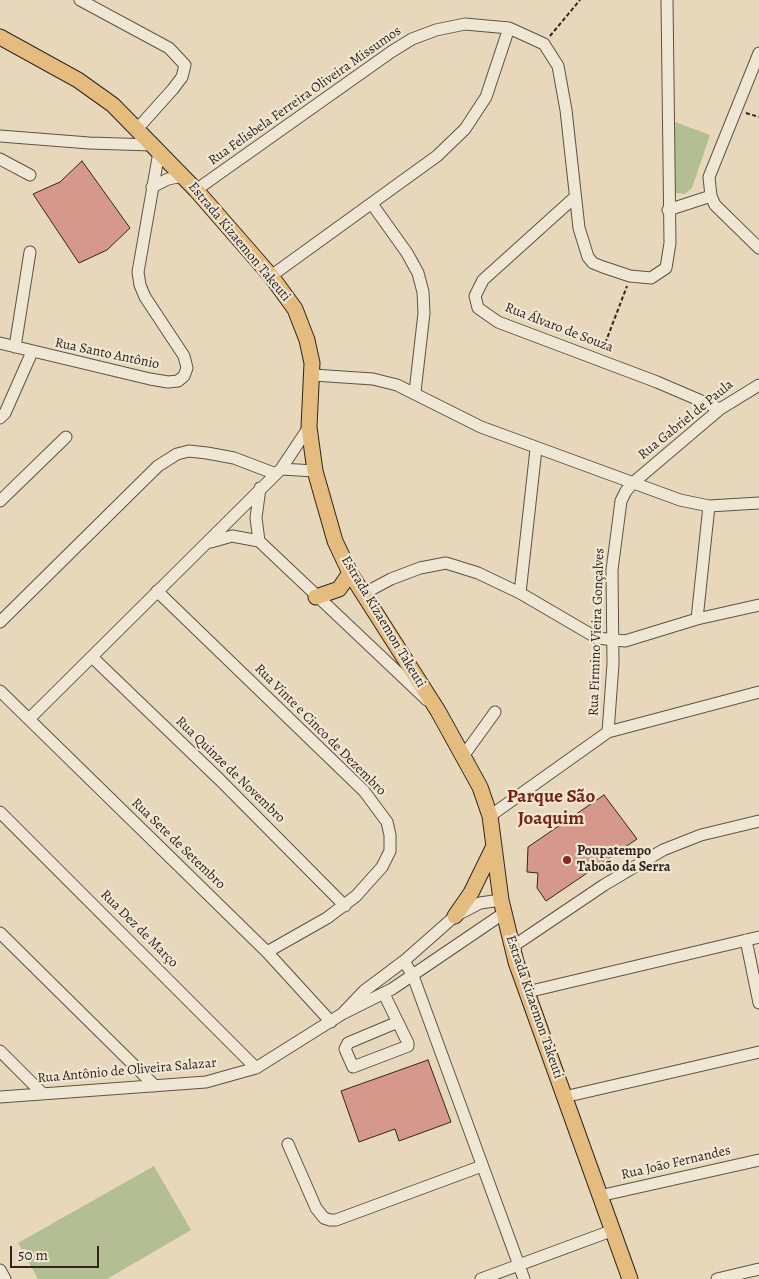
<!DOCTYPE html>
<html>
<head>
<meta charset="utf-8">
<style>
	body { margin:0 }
	#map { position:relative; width:759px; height:1279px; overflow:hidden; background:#e7d8bb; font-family:Alegreya,serif }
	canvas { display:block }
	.scale { position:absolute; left:10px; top:1246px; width:89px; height:22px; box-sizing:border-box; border:2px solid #32251f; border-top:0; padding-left:6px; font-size:15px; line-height:18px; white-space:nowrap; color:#32251f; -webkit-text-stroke:4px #efe6d3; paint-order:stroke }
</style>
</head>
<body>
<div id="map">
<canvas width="759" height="1279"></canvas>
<div class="scale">50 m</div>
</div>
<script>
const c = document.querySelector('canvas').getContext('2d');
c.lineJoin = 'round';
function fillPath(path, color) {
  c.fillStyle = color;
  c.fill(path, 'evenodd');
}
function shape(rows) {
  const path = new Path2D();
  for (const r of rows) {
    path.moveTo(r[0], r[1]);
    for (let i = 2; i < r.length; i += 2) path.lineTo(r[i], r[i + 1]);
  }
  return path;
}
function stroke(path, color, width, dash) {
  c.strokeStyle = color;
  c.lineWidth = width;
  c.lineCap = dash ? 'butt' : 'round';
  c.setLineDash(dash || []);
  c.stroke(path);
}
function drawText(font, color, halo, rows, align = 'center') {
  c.font = font + ' Alegreya,serif';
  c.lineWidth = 4.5;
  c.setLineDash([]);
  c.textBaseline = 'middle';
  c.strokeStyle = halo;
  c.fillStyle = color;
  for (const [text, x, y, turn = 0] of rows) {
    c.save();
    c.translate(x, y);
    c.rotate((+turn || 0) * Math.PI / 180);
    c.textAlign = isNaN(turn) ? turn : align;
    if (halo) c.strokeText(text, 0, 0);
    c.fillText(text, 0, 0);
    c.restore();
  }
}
fillPath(shape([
	[670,120,710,135,692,188,685,194,676,193,671,187],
	[154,1166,191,1230,107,1279,38,1279,18,1243]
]), '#b3bf92');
const building = shape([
	[82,161,130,228,107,250,79,263,33,194,60,182,82,161],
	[604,795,637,839,546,901,537,888,538,873,527,872,528,847,604,795],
	[428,1060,451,1122,399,1141,395,1129,359,1142,341,1091,428,1060]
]);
fillPath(building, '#d5988a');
stroke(building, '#32251f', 1);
const minor = shape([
	[80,0,169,48,185,65,182,77,173,89,138,128],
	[759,53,709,177,711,196,715,205,759,248],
	[0,136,89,143,153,145],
	[0,159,30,175],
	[152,187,168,179,183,176],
	[196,190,391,52,412,39,436,30,465,24,509,28,544,44,558,66,566,110,579,228,588,257,593,263,603,267,630,276,651,278,666,268,670,243,667,0],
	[575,197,483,280,475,296,478,308,498,322,657,382,720,409],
	[372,204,407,253,418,273,423,292,424,313,415,392],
	[668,210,711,196],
	[271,276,437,156,465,129,486,97,509,28],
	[0,343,150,379,168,382,178,381,184,376,187,368,184,356,145,297,140,285,138,272,159,152],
	[15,347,30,252],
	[313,375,373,379,397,385,481,427,680,500,709,506,759,503],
	[0,418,5,413,32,352],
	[281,469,315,471],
	[0,501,66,437],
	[259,541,256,518,260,488],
	[211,542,232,536,259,541,427,700],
	[157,591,364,791,387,822,390,835,390,851,382,867,356,896,327,918,267,952],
	[520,593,536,449],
	[363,594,391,579,420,568,446,563,478,573,520,593,597,638,625,641,697,619,759,605],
	[697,619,709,506],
	[0,622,158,466,177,454,189,451,207,453,234,458,276,474],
	[92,657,220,780,345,906],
	[0,691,267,952,331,1022],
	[29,719,281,469,309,427],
	[608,732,613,664,612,570,621,501,626,491,634,482,720,409,759,385],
	[464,755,495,712],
	[0,812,256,1068],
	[490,816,608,732,759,692],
	[0,933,155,1086],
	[746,940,759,1003],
	[512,947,604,885,663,850,701,835,759,821],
	[404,961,413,976,524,1279],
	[527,992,759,937],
	[384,994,408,1043,408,1046,353,1067,345,1049,348,1043,398,1022],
	[343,1013,364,991,404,961,455,916,480,903,501,900],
	[0,1051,43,1094],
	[0,1097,206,1082,256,1068,342,1014,392,989,504,913],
	[564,1097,759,1052],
	[288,1144,316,1208,324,1218,330,1220,336,1220,482,1166],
	[599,1196,759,1160],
	[0,1270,5,1279],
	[481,1279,611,1231],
	[717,1279,759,1269]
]);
const major = shape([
	[0,37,78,80,113,105,196,190,271,276,295,309,307,340,312,363,309,427,315,471,335,541,350,573,438,711,480,787,490,816,501,900,516,962,630,1279],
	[316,597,339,589,350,573],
	[455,916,471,893,494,846]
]);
stroke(minor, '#5f5246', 13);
stroke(major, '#32251f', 17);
stroke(shape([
	[550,36,580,0],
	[746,113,759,117],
	[603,349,627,286]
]), '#32251f', 2, [4, 2.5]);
stroke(minor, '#efe6d3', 11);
stroke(major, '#e4bc7e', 15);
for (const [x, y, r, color] of [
	[567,860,5,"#8f2418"]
]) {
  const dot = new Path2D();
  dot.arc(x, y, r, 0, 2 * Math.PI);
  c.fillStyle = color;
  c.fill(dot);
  stroke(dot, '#efe6d3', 2);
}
drawText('14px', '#32251f', '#efe6d3', [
	["Rua Felisbela Ferreira Oliveira Missumos",305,96,-35],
	["Estrada Kizaemon Takeuti",239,242,50],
	["Rua Álvaro de Souza",559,328,21],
	["Rua Santo Antônio",107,354,12],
	["Rua Gabriel de Paula",686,420,-39],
	["Estrada Kizaemon Takeuti",383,622,59],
	["Rua Firmino Vieira Gonçalves",597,632,-88],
	["Rua Vinte e Cinco de Dezembro",320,730,45],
	["Rua Quinze de Novembro",230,770,44],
	["Rua Sete de Setembro",178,844,44],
	["Rua Dez de Março",139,929,45],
	["Estrada Kizaemon Takeuti",534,1007,71],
	["Rua Antônio de Oliveira Salazar",127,1071,-5],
	["Rua João Fernandes",676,1163,-13]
]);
drawText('bold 14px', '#32251f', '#efe6d3', [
	["Poupatempo",577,852],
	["Taboão da Serra",577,868]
], 'left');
drawText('bold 19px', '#7a1f14', '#efe6d3', [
	["Parque São",551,797],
	["Joaquim",551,819]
]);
</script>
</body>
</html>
